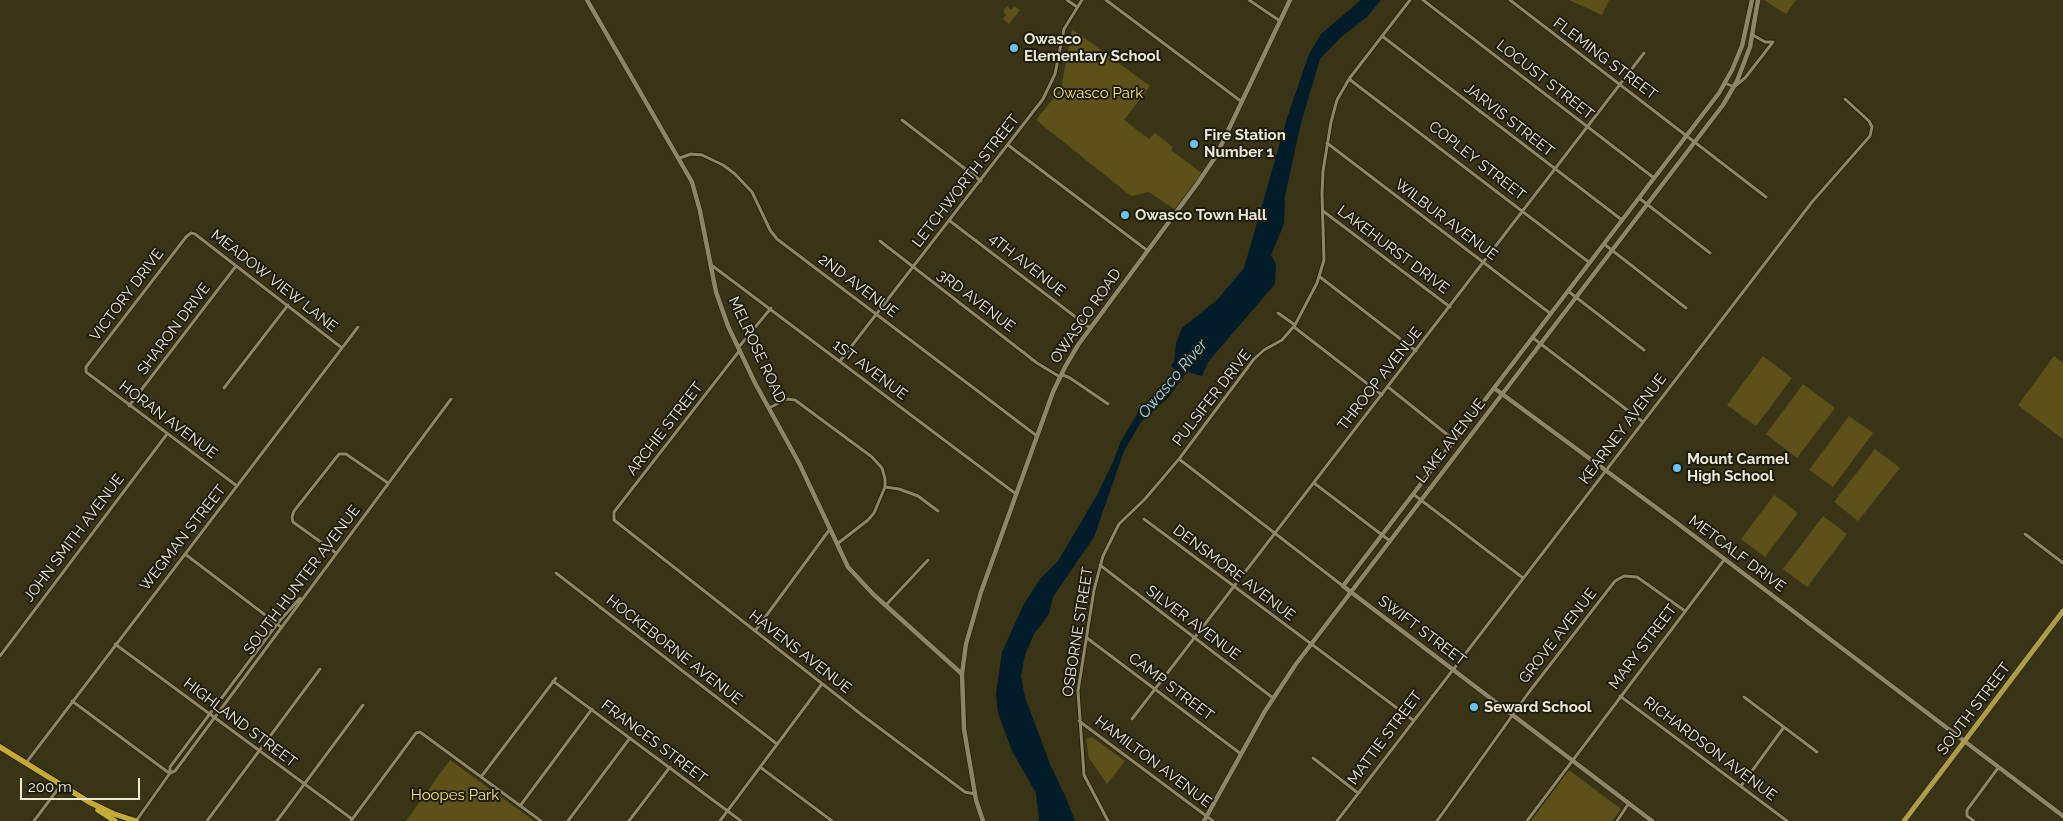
<!DOCTYPE html>
<html>
<head>
<meta charset="utf-8">
<style>
	body { margin:0 }
	#map { position:relative; width:2063px; height:821px; overflow:hidden; background:#3a3416; font-family:Raleway,sans-serif }
	canvas { display:block }
	.scale { position:absolute; left:20px; top:778px; width:120px; height:22px; box-sizing:border-box; border:2px solid #ece9d7; border-top:0; padding-left:6px; font-size:15px; line-height:18px; white-space:nowrap; color:#ece9d7; -webkit-text-stroke:4px #1e1c0f; paint-order:stroke }
</style>
</head>
<body>
<div id="map">
<canvas width="2063" height="821"></canvas>
<div class="scale">200 m</div>
</div>
<script>
const c = document.querySelector('canvas').getContext('2d');
c.lineJoin = 'round';
function fillPath(path, color) {
  c.fillStyle = color;
  c.fill(path, 'evenodd');
}
function shape(rows) {
  const path = new Path2D();
  for (const r of rows) {
    path.moveTo(r[0], r[1]);
    for (let i = 2; i < r.length; i += 2) path.lineTo(r[i], r[i + 1]);
  }
  return path;
}
function stroke(path, color, width, dash) {
  c.strokeStyle = color;
  c.lineWidth = width;
  c.lineCap = dash ? 'butt' : 'round';
  c.setLineDash(dash || []);
  c.stroke(path);
}
function drawText(font, color, halo, rows, align = 'center') {
  c.font = font + ' Raleway,sans-serif';
  c.lineWidth = 4;
  c.setLineDash([]);
  c.textBaseline = 'middle';
  c.strokeStyle = halo;
  c.fillStyle = color;
  for (const [text, x, y, turn = 0] of rows) {
    c.save();
    c.translate(x, y);
    c.rotate((+turn || 0) * Math.PI / 180);
    c.textAlign = isNaN(turn) ? turn : align;
    if (halo) c.strokeText(text, 0, 0);
    c.fillText(text, 0, 0);
    c.restore();
  }
}
fillPath(shape([
	[1569,0,1609,0,1602,15],
	[1764,0,1796,0,1786,14],
	[1007,6,1011,10,1014,6,1020,10,1009,24,1003,19,1006,15,1003,12],
	[1072,29,1150,86,1124,120,1149,139,1155,133,1173,147,1171,150,1204,175,1177,211,1149,192,1131,196,1036,120,1061,89],
	[1763,356,1792,378,1756,426,1727,405],
	[2054,356,2063,363,2063,439,2018,405],
	[1803,384,1835,408,1797,458,1766,434],
	[1849,416,1873,433,1833,487,1809,470],
	[1875,449,1900,468,1858,521,1834,502],
	[1774,495,1798,513,1765,557,1741,539],
	[1823,516,1847,534,1807,587,1783,569],
	[1092,737,1125,761,1107,784,1089,758,1086,739],
	[450,760,534,821,406,821],
	[1569,770,1621,809,1612,821,1531,821]
]), '#5d5119');
fillPath(shape([
	[1361,0,1381,0,1367,17,1340,38,1320,59,1301,123,1285,196,1284,224,1271,255,1276,264,1275,284,1208,362,1202,376,1191,373,1188,370,1168,398,1141,422,1124,451,1094,537,1053,597,1049,614,1034,634,1025,655,1021,676,1025,697,1050,764,1066,798,1075,821,1039,821,1036,793,1012,751,998,713,996,694,1002,652,1024,604,1040,579,1058,561,1097,495,1113,462,1121,441,1139,411,1176,371,1171,366,1174,362,1176,343,1182,328,1217,300,1244,268,1288,115,1309,54,1321,34]
]), '#031c29');
const street = shape([
	[1067,0,1077,7],
	[1106,0,1242,102],
	[1249,0,1280,21],
	[1423,0,1654,178],
	[1510,0,1766,197],
	[1753,35,1765,42,1772,42],
	[1382,36,1622,220],
	[1349,79,1590,263],
	[1725,83,1734,87,1745,78,1773,42],
	[902,120,981,181],
	[1327,143,1551,314],
	[1008,145,1148,251],
	[680,158,691,154,702,155,723,165,735,174,752,192,770,230,777,239,1037,436],
	[1639,198,1710,253],
	[1323,211,1450,307],
	[950,221,1090,328],
	[880,241,1037,363,1060,377,1063,375,1070,378,1108,404],
	[1604,244,1686,308],
	[710,264,1016,494],
	[1320,277,1416,351],
	[1568,291,1644,350],
	[1278,313,1295,325],
	[1294,327,1382,395],
	[1533,338,1643,422],
	[738,348,771,308],
	[740,350,614,512,614,520,862,715,965,792,975,794],
	[840,361,1043,99,1055,74,1064,29,1082,0],
	[1388,387,1454,440],
	[224,388,288,305],
	[129,406,236,266],
	[769,408,787,399,795,400,872,457,882,468,885,479,885,487,874,513,868,520,837,544],
	[1179,459,1343,586],
	[1314,483,1390,541],
	[237,486,86,372,86,367,186,237,191,233,195,234,342,348],
	[885,487,899,489,918,496,938,511],
	[1413,494,1523,578],
	[1144,519,1413,720],
	[2025,534,2063,563],
	[336,553,293,522,292,517,294,511,339,454,346,454,388,483],
	[185,554,281,627],
	[1100,565,1273,698],
	[556,573,777,744],
	[886,605,928,560],
	[755,631,830,529],
	[1087,638,1241,754],
	[115,644,352,819],
	[0,656,167,434],
	[553,681,741,821],
	[1620,696,1787,821],
	[1744,697,1817,752],
	[72,701,169,773],
	[1132,719,1644,53],
	[1079,721,1213,821],
	[1313,758,1358,793],
	[26,763,358,327],
	[760,767,832,821],
	[170,773,170,767,277,624,300,598],
	[481,777,556,678],
	[1741,786,1784,727],
	[520,806,592,709],
	[34,821,61,785],
	[136,821,170,773,175,771,451,399],
	[207,821,320,669],
	[277,821,363,705],
	[351,821,416,733,420,732,541,821],
	[568,821,630,738],
	[629,821,670,767],
	[720,821,822,684],
	[1108,821,1084,775,1078,691,1094,590,1103,556,1119,524,1145,499,1179,459,1254,359,1264,350,1282,340,1295,325,1317,283,1324,260,1322,194,1323,171,1331,122,1337,100,1349,79,1410,0],
	[1337,821,1812,202,1870,136,1872,127,1869,121,1845,99],
	[1437,821,1529,692,1615,581,1624,576,1637,577,1685,611],
	[1527,821,1724,560],
	[1617,821,1629,803],
	[1974,821,1967,816,1967,810,1998,768]
]);
const secondary = shape([
	[587,0,692,182,700,211,716,292,728,326,755,383,799,463,848,567,873,594,962,674],
	[1494,388,1677,523,2063,816],
	[983,821,976,800,964,729,962,674,966,644,981,592,1053,392,1065,367,1078,345,1197,184,1216,156,1290,0],
	[1204,821,1265,711,1296,664,1723,105,1737,81,1750,47,1758,0],
	[1652,821,1343,586,1719,93,1732,70,1742,46,1752,0]
]);
const primary = shape([
	[1904,821,2063,611]
]);
const highway = shape([
	[0,747,89,802,114,814,136,821],
	[98,810,115,821]
]);
stroke(street, '#221b00', 4.5);
stroke(secondary, '#221b00', 5.5);
stroke(primary, '#221b00', 6);
stroke(highway, '#221b00', 7);
stroke(street, '#8e8767', 3);
stroke(secondary, '#8e8767', 4.5);
stroke(primary, '#ae9d48', 5);
stroke(highway, '#c4ac34', 5.5);
for (const [x, y, r, color] of [
	[1014,48,5,"#69c3f1"],
	[1194,144,5,"#69c3f1"],
	[1125,215,5,"#69c3f1"],
	[1677,468,5,"#69c3f1"],
	[1474,707,5,"#69c3f1"]
]) {
  const dot = new Path2D();
  dot.arc(x, y, r, 0, 2 * Math.PI);
  c.fillStyle = color;
  c.fill(dot);
  stroke(dot, '#1e1c0f', 2);
}
drawText('bold 15px', '#ece9d7', '#1e1c0f', [
	["Owasco",1024,39],
	["Elementary School",1024,56],
	["Fire Station",1204,135],
	["Number 1",1204,152],
	["Owasco Town Hall",1135,215],
	["Mount Carmel",1687,459],
	["High School",1687,476],
	["Seward School",1484,707]
], 'left');
drawText('15px', '#ece9d7', '#1e1c0f', [
	["FLEMING STREET",1605,59,37],
	["LOCUST STREET",1545,80,38],
	["JARVIS STREET",1509,120,38],
	["COPLEY STREET",1477,161,38],
	["LETCHWORTH STREET",966,181,-52],
	["WILBUR AVENUE",1446,220,37],
	["LAKEHURST DRIVE",1393,250,37],
	["4TH AVENUE",1027,265,38],
	["MEADOW VIEW LANE",274,281,38],
	["2ND AVENUE",858,286,37],
	["VICTORY DRIVE",127,295,-53],
	["3RD AVENUE",976,301,37],
	["OWASCO ROAD",1086,316,-55],
	["SHARON DRIVE",174,329,-53],
	["MELROSE ROAD",757,350,65],
	["1ST AVENUE",870,370,37],
	["THROOP AVENUE",1380,379,-52],
	["PULSIFER DRIVE",1212,398,-52],
	["HORAN AVENUE",168,420,37],
	["ARCHIE STREET",665,429,-52],
	["KEARNEY AVENUE",1623,429,-53],
	["LAKE AVENUE",1451,441,-52],
	["JOHN SMITH AVENUE",74,538,-53],
	["WEGMAN STREET",183,538,-52],
	["METCALF DRIVE",1737,554,37],
	["DENSMORE AVENUE",1234,573,37],
	["SOUTH HUNTER AVENUE",302,580,-53],
	["SILVER AVENUE",1193,623,37],
	["SWIFT STREET",1422,631,37],
	["OSBORNE STREET",1078,632,-81],
	["GROVE AVENUE",1558,636,-52],
	["MARY STREET",1643,647,-53],
	["HOCKEBORNE AVENUE",674,650,38],
	["HAVENS AVENUE",800,652,38],
	["CAMP STREET",1171,687,37],
	["SOUTH STREET",1974,709,-53],
	["HIGHLAND STREET",240,723,37],
	["MATTIE STREET",1385,738,-53],
	["FRANCES STREET",654,742,37],
	["RICHARDSON AVENUE",1710,749,37],
	["HAMILTON AVENUE",1153,762,37]
]);
drawText('15px', '#fae378', '#1e1c0f', [
	["Owasco Park",1098,93],
	["Hoopes Park",455,795]
]);
drawText('italic 16px', '#9bd8fa', '#1e1c0f', [
	["Owasco River",1173,379,-50]
]);
</script>
</body>
</html>
